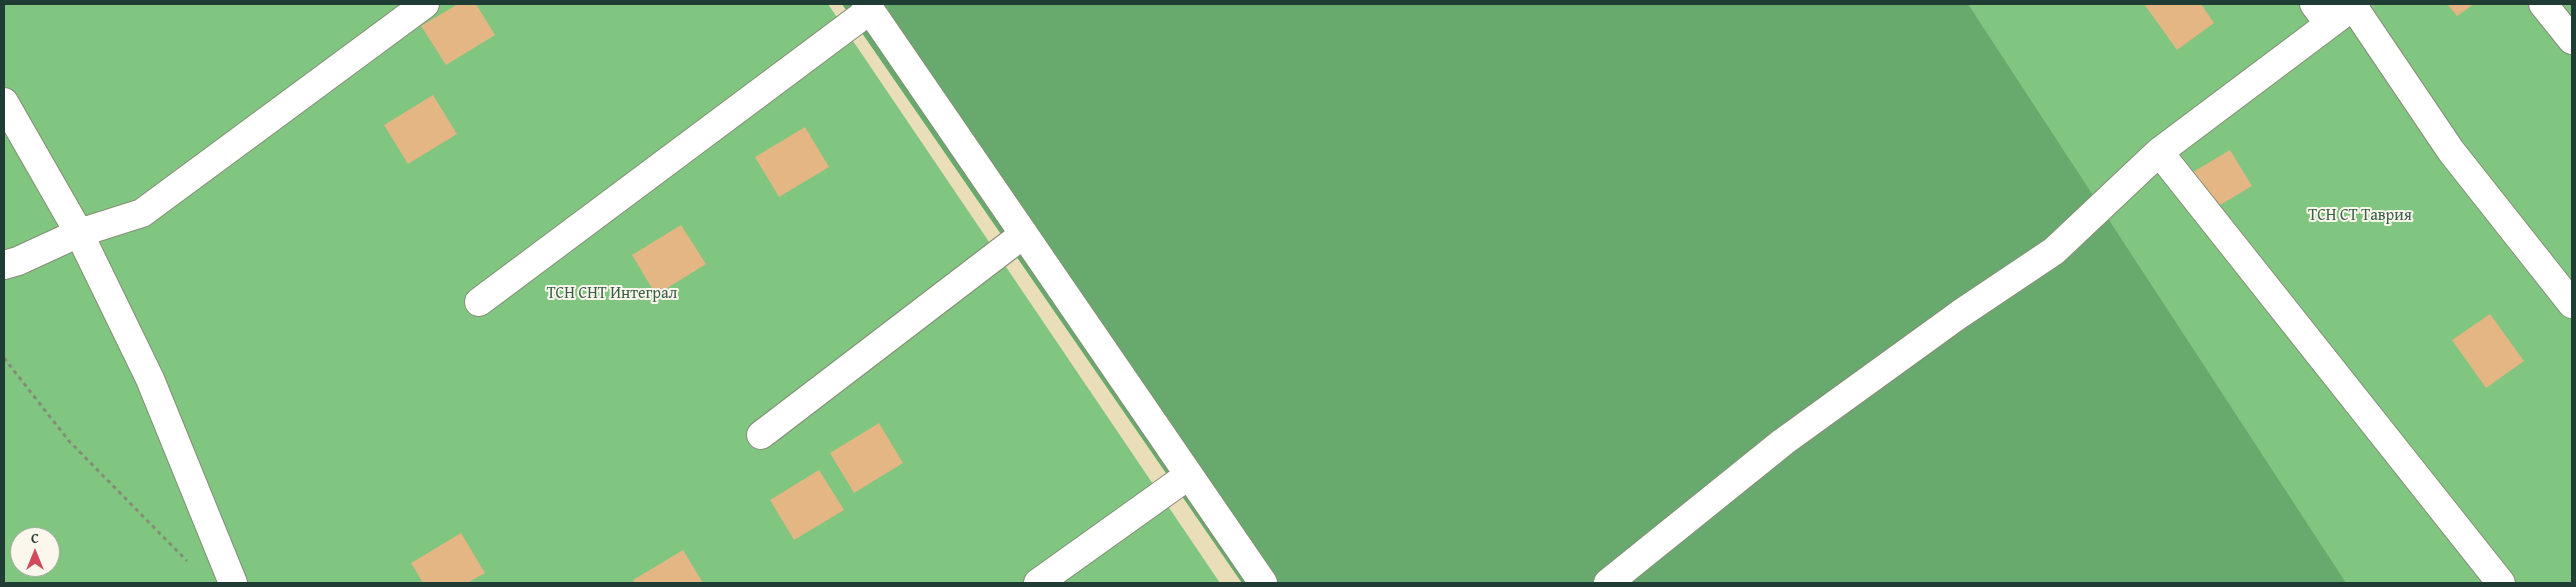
<!DOCTYPE html>
<html>
<head>
<meta charset="utf-8">
<style>
	body { margin:0 }
	#map { position:relative; width:2576px; height:587px; overflow:hidden; background:#eadeb9; font-family:"Gentium Book Plus",serif }
	canvas { display:block }
	.frame { position:absolute; inset:0; border:5px solid #1f3d34; pointer-events:none }
	.north { position:absolute; left:10px; top:527px; width:50px; height:50px; box-sizing:border-box; background:#fbf7ec; border:1px solid #a3ada2; border-radius:50%; rotate:0deg; font-size:14px; font-weight:700; line-height:20px; text-align:center; color:#1f3d34 }
	.north::after { content:''; display:block; margin:auto; width:18px; height:22px; background:#d1495b; clip-path:polygon(50% 0,100% 100%,50% 72%,0 100%) }
</style>
</head>
<body>
<div id="map">
<canvas width="2576" height="587"></canvas>
<div class="frame"></div>
<div class="north">С</div>
</div>
<script>
const c = document.querySelector('canvas').getContext('2d');
c.lineJoin = 'round';
function fillPath(path, color) {
  c.fillStyle = color;
  c.fill(path, 'evenodd');
}
function shape(rows) {
  const path = new Path2D();
  for (const r of rows) {
    path.moveTo(r[0], r[1]);
    for (let i = 2; i < r.length; i += 2) path.lineTo(r[i], r[i + 1]);
  }
  return path;
}
function stroke(path, color, width, dash) {
  c.strokeStyle = color;
  c.lineWidth = width;
  c.lineCap = dash ? 'butt' : 'round';
  c.setLineDash(dash || []);
  c.stroke(path);
}
function drawText(font, color, halo, rows, align = 'center') {
  c.font = font + ' "Gentium Book Plus",serif';
  c.lineWidth = 4;
  c.setLineDash([]);
  c.textBaseline = 'middle';
  c.strokeStyle = halo;
  c.fillStyle = color;
  for (const [text, x, y, turn = 0] of rows) {
    c.save();
    c.translate(x, y);
    c.rotate((+turn || 0) * Math.PI / 180);
    c.textAlign = isNaN(turn) ? turn : align;
    if (halo) c.strokeText(text, 0, 0);
    c.fillText(text, 0, 0);
    c.restore();
  }
}
fillPath(shape([
	[4,4,828,4,1220,583,4,583],
	[20,537,50,537,50,567,20,567],
	[842,4,2572,4,2572,583,1242,583]
]), '#80c580');
fillPath(shape([
	[842,4,1968,4,2346,583,1242,583]
]), '#68aa6e');
fillPath(shape([
	[458,4,476,4,495,35,446,65,421,26],
	[2144,4,2201,4,2214,23,2177,50],
	[2447,4,2474,4,2457,16],
	[433,95,457,134,408,164,384,125],
	[805,127,829,167,779,197,755,157],
	[2230,150,2252,186,2215,208,2193,172],
	[681,225,706,264,656,295,632,255],
	[2490,314,2524,361,2486,388,2452,340],
	[879,423,903,463,854,493,830,453],
	[819,470,844,510,794,540,770,500],
	[461,533,485,573,467,583,423,583,411,563],
	[683,550,703,583,635,583,633,580]
]), '#e3b684');
const minor = shape([
	[866,4,1263,583],
	[2314,4,2328,23],
	[2543,4,2572,40],
	[2353,6,2451,151,2572,304],
	[4,102,79,233,150,379,233,583],
	[2159,152,2501,583],
	[4,265,18,261,79,233,142,213,425,4],
	[479,302,870,10],
	[761,435,1024,234],
	[1038,583,1189,475],
	[1608,583,1783,442,1960,314,2054,251,2159,152,2356,4]
]);
stroke(minor, '#848e76', 30);
stroke(shape([
	[4,358,69,441,187,561]
]), '#848e76', 3, [4, 4]);
stroke(minor, '#fff', 28);
drawText('16px', '#375f47', '#fbf7ec', [
	["ТСН СТ Таврия",2360,216],
	["ТСН СНТ Интеграл",612,294]
]);
</script>
</body>
</html>
